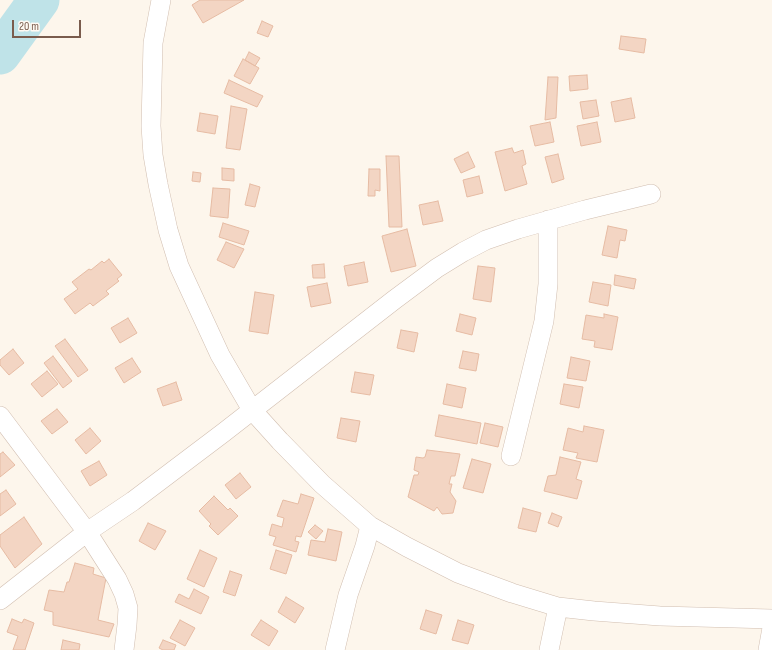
<!DOCTYPE html>
<html>
<head>
<meta charset="utf-8">
<style>
	body { margin:0 }
	#map { position:relative; width:772px; height:650px; overflow:hidden; background:#fdf6ec; font-family:"Sofia Sans Condensed",sans-serif }
	canvas { display:block }
	.scale { position:absolute; left:12px; top:20px; width:69px; height:18px; box-sizing:border-box; border:2px solid #7a5c4d; border-top:0; padding-left:5px; font-size:12px; line-height:14px; white-space:nowrap; color:#7a5c4d; -webkit-text-stroke:3px #fffaf3; paint-order:stroke }
</style>
</head>
<body>
<div id="map">
<canvas width="772" height="650"></canvas>
<div class="scale">20 m</div>
</div>
<script>
const c = document.querySelector('canvas').getContext('2d');
c.lineJoin = 'round';
function shape(rows) {
  const path = new Path2D();
  for (const r of rows) {
    path.moveTo(r[0], r[1]);
    for (let i = 2; i < r.length; i += 2) path.lineTo(r[i], r[i + 1]);
  }
  return path;
}
function stroke(path, color, width, dash) {
  c.strokeStyle = color;
  c.lineWidth = width;
  c.lineCap = dash ? 'butt' : 'round';
  c.setLineDash(dash || []);
  c.stroke(path);
}
function fillPath(path, color) {
  c.fillStyle = color;
  c.fill(path, 'evenodd');
}
stroke(shape([
	[0,54,39,0]
]), '#bfe3e8', 41);
const building = shape([
	[200,0,244,0,203,23,192,5,200,0],
	[262,21,273,26,268,37,257,33,262,21],
	[621,36,646,39,644,53,619,49,621,36],
	[249,52,260,58,255,66,245,60,249,52],
	[243,59,259,68,250,84,234,76,243,59],
	[587,75,588,89,570,91,569,76,587,75],
	[548,77,558,77,556,118,545,120,548,77],
	[229,80,263,96,257,107,224,93,229,80],
	[631,98,635,118,615,122,611,102,631,98],
	[596,100,599,116,583,119,580,102,596,100],
	[231,106,247,109,240,150,226,148,231,106],
	[200,113,218,116,215,134,197,131,200,113],
	[550,122,554,142,535,146,530,126,550,122],
	[597,122,601,142,581,146,577,126,597,122],
	[512,148,514,153,523,150,526,164,522,166,527,184,505,191,495,152,512,148],
	[468,152,475,167,461,173,454,159,468,152],
	[558,154,564,179,552,183,545,157,558,154],
	[386,156,399,156,402,227,389,227,386,156],
	[222,168,234,169,234,181,222,180,222,168],
	[369,169,380,169,380,191,375,190,375,196,368,196,369,169],
	[193,172,201,173,200,182,192,181,193,172],
	[479,176,483,193,467,197,463,180,479,176],
	[250,184,260,187,255,207,245,205,250,184],
	[213,188,230,189,228,218,210,216,213,188],
	[438,201,443,221,423,225,419,205,438,201],
	[223,223,249,231,244,245,219,237,223,223],
	[608,226,627,230,625,241,620,240,617,258,602,255,608,226],
	[407,229,416,266,391,272,382,236,407,229],
	[226,242,244,249,234,268,217,260,226,242],
	[109,259,122,275,117,279,119,281,106,291,109,294,93,306,90,303,75,314,64,299,78,289,72,282,89,269,91,270,102,261,104,263,109,259],
	[364,262,368,282,348,286,344,266,364,262],
	[324,264,325,278,313,278,312,265,324,264],
	[478,266,495,268,491,302,473,299,478,266],
	[615,275,636,279,634,289,614,285,615,275],
	[593,282,611,285,608,306,589,302,593,282],
	[327,283,331,303,311,307,307,287,327,283],
	[255,292,274,295,268,334,249,331,255,292],
	[460,314,476,318,472,335,456,331,460,314],
	[604,314,618,317,612,350,594,347,595,341,582,339,586,315,604,318,604,314],
	[128,318,137,333,120,343,111,328,128,318],
	[401,330,418,333,414,352,397,348,401,330],
	[65,339,88,370,78,377,55,346,65,339],
	[13,349,24,363,9,375,0,365,0,360,13,349],
	[463,351,479,354,476,371,459,368,463,351],
	[53,356,72,381,63,388,44,363,53,356],
	[571,357,590,361,586,381,567,378,571,357],
	[132,358,141,372,124,383,115,368,132,358],
	[47,371,58,384,42,397,31,384,47,371],
	[355,372,374,375,370,395,351,392,355,372],
	[176,382,182,400,163,406,157,389,176,382],
	[447,384,466,388,462,408,443,404,447,384],
	[564,384,583,387,579,408,560,404,564,384],
	[57,409,68,422,52,434,41,421,57,409],
	[439,415,481,423,477,444,435,436,439,415],
	[341,418,360,421,356,442,337,438,341,418],
	[485,423,503,427,498,447,480,443,485,423],
	[584,426,604,430,597,462,576,458,578,453,563,450,568,428,583,432,584,426],
	[90,428,101,441,86,454,75,440,90,428],
	[427,450,460,454,455,476,451,476,449,484,452,484,450,492,456,501,453,513,442,514,437,507,434,511,408,497,414,475,418,475,419,472,414,470,416,457,423,458,425,457,427,450],
	[3,452,15,465,0,477,0,454,3,452],
	[560,457,581,462,576,479,582,481,577,499,544,491,548,476,556,475,560,457],
	[472,459,491,464,483,493,463,488,472,459],
	[99,461,107,475,90,486,81,471,99,461],
	[240,473,251,487,236,499,225,485,240,473],
	[6,490,16,504,0,516,0,494,6,490],
	[301,494,314,498,301,537,296,536,295,541,299,542,296,552,273,545,276,537,269,535,272,524,282,527,284,518,277,516,283,500,298,504,301,494],
	[214,496,228,510,230,508,238,516,218,535,209,526,211,524,199,511,214,496],
	[523,508,541,513,536,532,518,528,523,508],
	[552,513,562,517,558,527,548,523,552,513],
	[24,517,42,544,15,568,0,546,0,535,24,517],
	[148,523,166,531,155,550,139,541,148,523],
	[315,525,323,531,316,539,308,532,315,525],
	[328,529,342,532,336,561,308,555,311,540,325,542,328,529],
	[200,550,217,558,204,587,187,579,200,550],
	[276,550,292,555,286,574,270,569,276,550],
	[75,563,94,568,93,574,106,578,98,620,114,624,109,637,53,625,53,612,44,610,49,590,64,592,67,582,69,582,75,563],
	[230,571,242,575,235,596,223,592,230,571],
	[194,589,209,597,201,614,175,602,179,594,189,599,194,589],
	[286,597,304,608,295,623,278,612,286,597],
	[426,610,442,615,436,634,420,629,426,610],
	[12,619,22,623,24,619,34,623,25,650,13,650,18,636,7,632,12,619],
	[180,620,195,628,185,646,170,638,180,620],
	[261,620,278,631,269,646,251,635,261,620],
	[458,620,474,625,468,644,452,640,458,620],
	[63,640,80,644,79,650,61,650,63,640],
	[163,640,176,645,174,650,163,650,159,648,163,640]
]);
fillPath(building, '#f3d5c3');
stroke(building, '#e6bba3', 1);
const minor = shape([
	[161,0,153,43,151,126,153,155,158,184,168,230,179,266,220,355,252,410,280,441,322,484,370,526,407,547,458,573,512,593,558,607,594,611,660,616,772,619],
	[0,416,87,532,117,579,124,594,128,608,127,625,124,650],
	[511,456,544,321,548,284,548,220],
	[0,600,87,532,133,501,223,433,394,300,437,268,463,252,486,240,518,229,585,210,651,194],
	[335,650,348,595,365,546,370,526],
	[549,650,558,607],
	[768,650,772,628]
]);
stroke(minor, '#d1beb0', 20);
stroke(minor, '#fff', 19);
</script>
</body>
</html>
